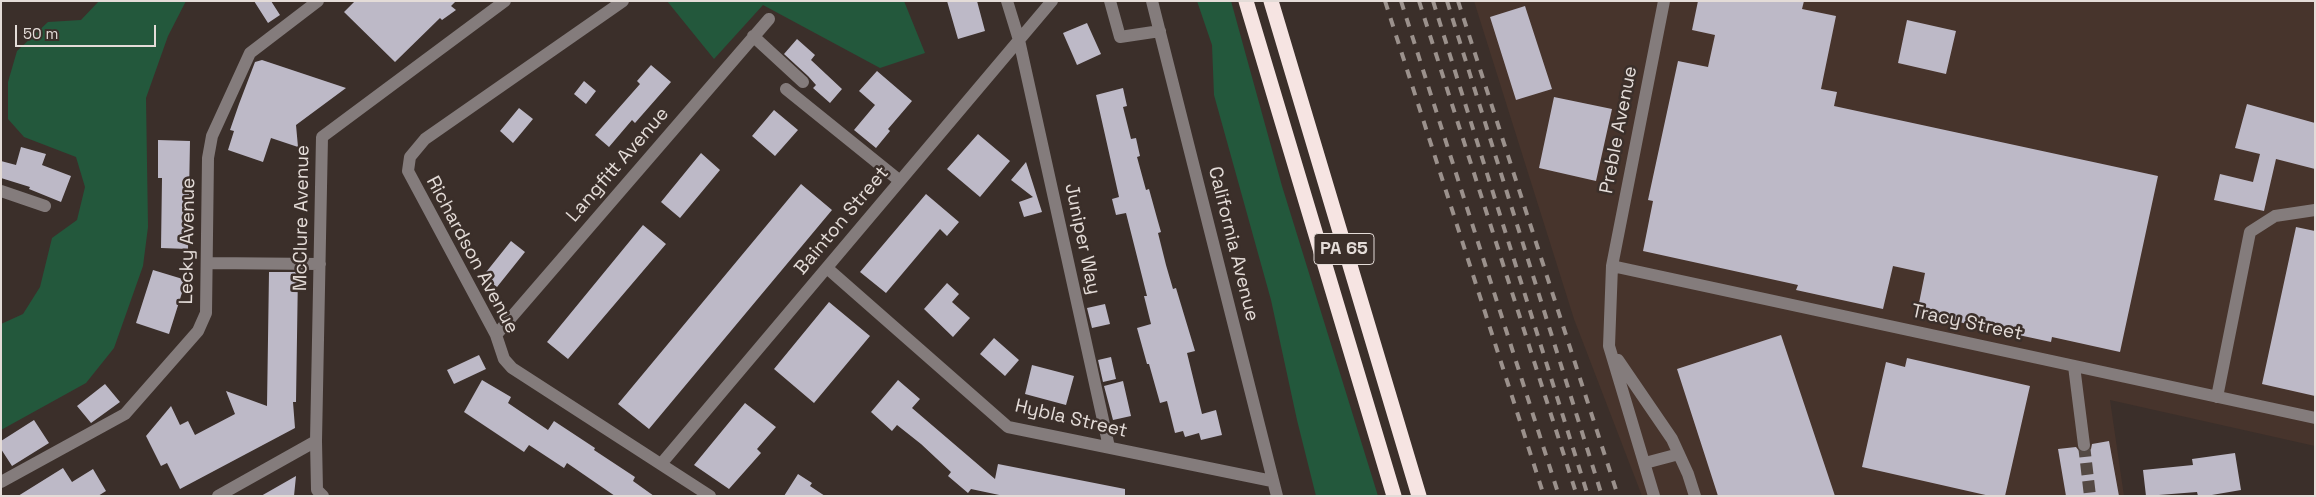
<!DOCTYPE html>
<html>
<head>
<meta charset="utf-8">
<style>
	body { margin:0 }
	#map { position:relative; width:2316px; height:497px; overflow:hidden; background:#3b2f2a; font-family:"Space Grotesk",sans-serif }
	canvas { display:block }
	.frame { position:absolute; inset:0; border:2px solid #e4dcd8; pointer-events:none }
	.scale { position:absolute; left:15px; top:25px; width:141px; height:22px; box-sizing:border-box; border:2px solid #e4dcd8; border-top:0; padding-left:6px; font-size:15px; line-height:18px; white-space:nowrap; color:#e4dcd8; -webkit-text-stroke:4px #3b2f2a; paint-order:stroke }
</style>
</head>
<body>
<div id="map">
<canvas width="2316" height="497"></canvas>
<div class="frame"></div>
<div class="scale">50 m</div>
</div>
<script>
const c = document.querySelector('canvas').getContext('2d');
c.lineJoin = 'round';
function fillPath(path, color) {
  c.fillStyle = color;
  c.fill(path, 'evenodd');
}
function shape(rows) {
  const path = new Path2D();
  for (const r of rows) {
    path.moveTo(r[0], r[1]);
    for (let i = 2; i < r.length; i += 2) path.lineTo(r[i], r[i + 1]);
  }
  return path;
}
function stroke(path, color, width, dash) {
  c.strokeStyle = color;
  c.lineWidth = width;
  c.lineCap = dash ? 'butt' : 'round';
  c.setLineDash(dash || []);
  c.stroke(path);
}
function drawText(font, color, halo, rows, align = 'center') {
  c.font = font + ' "Space Grotesk",sans-serif';
  c.lineWidth = 5;
  c.setLineDash([]);
  c.textBaseline = 'middle';
  c.strokeStyle = halo;
  c.fillStyle = color;
  for (const [text, x, y, turn = 0] of rows) {
    c.save();
    c.translate(x, y);
    c.rotate((+turn || 0) * Math.PI / 180);
    c.textAlign = isNaN(turn) ? turn : align;
    if (halo) c.strokeText(text, 0, 0);
    c.fillText(text, 0, 0);
    c.restore();
  }
}
fillPath(shape([
	[1474,1,2315,1,2315,446,2110,400,2124,496,1642,496,1574,319]
]), '#47342c');
fillPath(shape([
	[99,1,186,1,168,36,146,98,148,227,143,266,114,348,86,383,1,430,1,324,23,314,40,287,52,238,77,220,85,187,76,157,24,137,8,119,8,82,17,51,48,22,81,20],
	[667,1,904,1,925,53,880,68,763,5,714,59],
	[1197,1,1231,1,1282,186,1378,496,1316,496,1297,420,1271,300,1214,95,1212,45]
]), '#23583c');
fillPath(shape([
	[254,1,271,1,280,15,268,23],
	[355,1,456,1,451,6,456,10,442,20,440,18,395,62,344,12],
	[947,1,977,1,985,31,958,39],
	[1698,1,1804,1,1802,9,1836,16,1821,89,1837,92,1834,106,2158,176,2120,352,2052,337,2051,342,1917,313,1925,273,1893,266,1883,309,1796,290,1798,285,1643,251,1653,201,1648,200,1678,61,1708,67,1715,35,1692,30],
	[1525,6,1552,89,1516,100,1490,17],
	[1907,20,1956,31,1946,74,1898,63],
	[1087,23,1101,54,1077,65,1063,33],
	[797,39,815,55,811,60,842,89,830,103,813,88,816,85,808,76,784,54],
	[262,60,346,88,296,125,298,147,271,138,263,162,228,150,234,131,230,130,239,104,255,62],
	[651,65,671,82,635,123,632,120,609,147,595,135,640,84,637,81],
	[877,71,912,101,888,129,890,131,876,148,854,130,875,105,859,91],
	[584,81,596,91,586,104,574,94],
	[1123,88,1127,106,1123,107,1131,139,1136,138,1140,156,1137,157,1146,190,1149,189,1157,218,1161,232,1158,233,1166,265,1173,289,1176,288,1195,351,1187,353,1202,414,1216,410,1222,435,1201,440,1199,433,1185,437,1183,431,1175,433,1167,401,1160,403,1149,364,1147,364,1137,328,1151,324,1144,296,1147,296,1126,213,1116,215,1112,199,1119,197,1096,95],
	[1554,97,1612,109,1596,181,1539,168],
	[2247,104,2315,123,2315,169,2276,159,2264,211,2214,200,2220,174,2253,182,2260,154,2235,148],
	[519,108,533,119,513,143,500,131],
	[774,110,798,130,775,156,752,136],
	[978,134,1010,161,980,197,947,169],
	[158,140,190,141,188,249,161,248,162,178,158,178],
	[21,147,46,154,42,165,71,176,61,202,29,189,30,187,1,178,1,161,16,165],
	[701,153,720,170,680,218,661,202],
	[1026,162,1042,212,1024,217,1019,202,1033,197,1011,180],
	[801,184,832,210,649,429,618,404],
	[926,194,959,222,947,236,940,229,886,293,860,272],
	[643,225,666,244,568,359,547,342],
	[2296,227,2315,231,2315,396,2262,384],
	[511,241,525,252,497,287,483,276],
	[153,270,186,280,169,334,136,323],
	[269,272,298,272,296,402,293,402,295,428,180,489,167,463,161,466,146,436,171,406,180,425,188,421,195,435,235,414,226,391,267,406],
	[947,283,959,294,952,302,970,318,953,337,924,309],
	[829,302,870,336,814,403,774,369],
	[1105,304,1110,324,1092,328,1087,308],
	[1781,335,1835,496,1718,496,1677,369],
	[994,338,1019,360,1005,376,980,354],
	[479,355,486,369,454,384,447,370],
	[1111,357,1116,379,1103,382,1098,360],
	[1907,358,2030,386,2005,496,1990,496,1862,467,1886,362,1905,367],
	[1032,365,1074,376,1066,405,1025,394],
	[482,380,511,397,508,403,548,430,554,421,595,448,594,450,635,477,633,481,654,496,615,496,567,463,564,468,529,445,524,452,464,412],
	[898,380,920,399,912,408,995,479,998,464,1125,489,1125,496,1004,496,971,489,968,493,948,476,951,472,921,444,897,425,892,431,871,412],
	[1123,381,1131,416,1113,420,1104,386],
	[105,384,120,402,91,423,77,406],
	[745,403,776,427,757,449,761,453,729,489,694,465],
	[34,420,49,443,12,466,1,449,1,441],
	[2109,441,2119,496,2066,496,2058,449,2076,447,2080,452,2086,453,2091,449,2092,444],
	[2235,453,2241,490,2206,496,2198,496,2197,492,2146,496,2143,470,2193,465,2192,459],
	[63,468,72,482,93,469,106,491,98,496,18,496],
	[798,474,812,483,810,486,825,496,784,496],
	[296,476,294,496,261,496]
]), '#bdb9c7');
stroke(shape([
	[2084,445,2090,496]
]), '#544944', 12, [12, 6]);
stroke(shape([
	[623,1,425,139,410,157,408,171,496,335,504,359,512,368,710,496],
	[1007,1,1019,40,1109,447],
	[1110,1,1120,37,1160,31],
	[1152,1,1277,496],
	[753,36,803,82],
	[786,89,900,181],
	[1,191,45,206],
	[207,263,320,264],
	[1612,266,2315,418],
	[827,268,1008,427,1272,481],
	[496,335,769,19],
	[1618,360,1672,439,1688,474,1695,496],
	[2074,366,2084,445],
	[2217,397,2250,232,2275,216,2315,210],
	[1645,463,1679,454],
	[661,464,1052,1],
	[1,482,125,414,198,331,206,313,208,158,212,136,250,53,318,1],
	[218,496,316,441],
	[323,496,317,490,316,441,322,137,505,1],
	[1654,496,1609,346,1612,266,1664,1]
]), '#847c7c', 12);
stroke(shape([
	[1246,1,1394,496],
	[1271,1,1419,496]
]), '#f6e4e2', 15);
stroke(shape([
	[1385,1,1544,496],
	[1401,1,1559,496],
	[1419,1,1577,496],
	[1433,1,1588,496],
	[1447,1,1602,496],
	[1458,1,1618,496]
]), '#9b918c', 4, [9, 9]);
for (const [x, y, w] of [
	[1344,249,60]
]) {
  const box = new Path2D();
  box.roundRect(x - w / 2, y - 15.5, w, 31, 4);
  c.fillStyle = '#3b2f2a';
  c.fill(box);
  stroke(box, '#e4dcd8', 1);
}
drawText('bold 18px', '#e4dcd8', null, [
	["PA 65",1344,249]
]);
drawText('19px', '#e4dcd8', '#3b2f2a', [
	["Preble Avenue",1619,130,-79],
	["Langfitt Avenue",618,165,-49],
	["McClure Avenue",302,218,-89],
	["Bainton Street",842,221,-50],
	["Juniper Way",1082,239,78],
	["Lecky Avenue",188,241,-89],
	["California Avenue",1233,244,76],
	["Richardson Avenue",472,255,62],
	["Tracy Street",1967,323,12],
	["Hybla Street",1071,419,13]
]);
</script>
</body>
</html>
